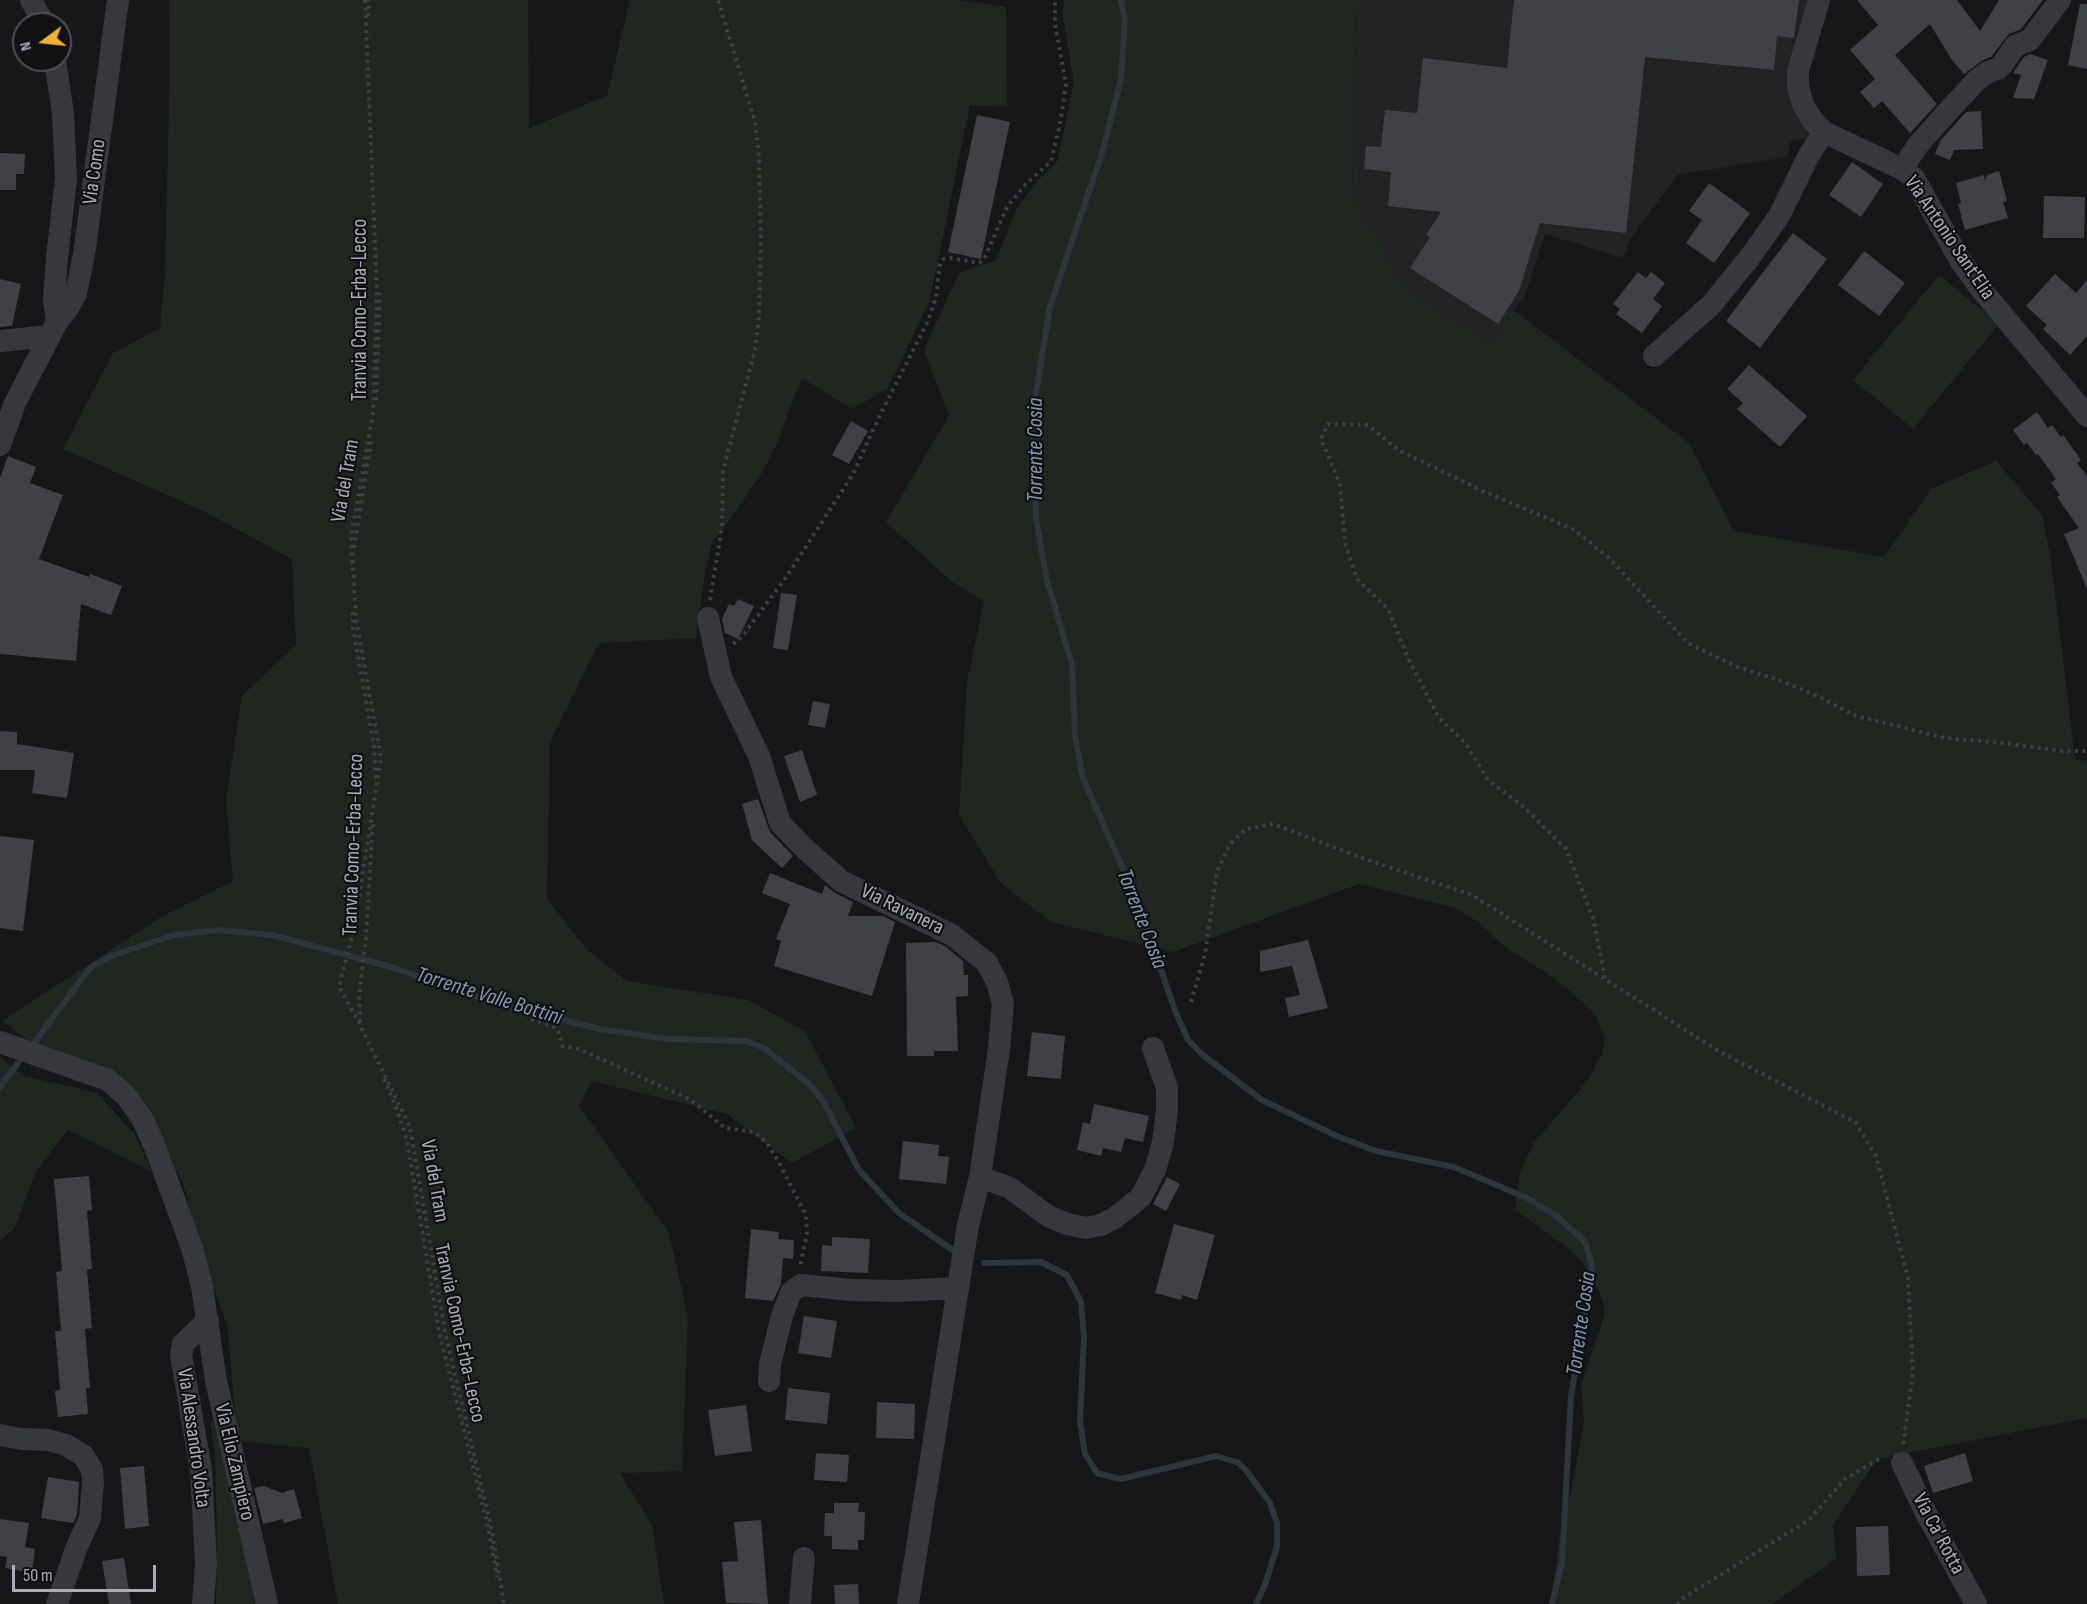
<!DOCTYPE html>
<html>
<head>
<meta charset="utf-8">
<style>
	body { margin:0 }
	#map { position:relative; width:2087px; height:1604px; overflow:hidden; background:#161618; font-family:"Sofia Sans Condensed",sans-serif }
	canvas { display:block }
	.north { position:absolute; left:12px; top:12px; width:60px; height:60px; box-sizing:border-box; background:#111113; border:2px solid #4d4f55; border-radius:50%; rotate:255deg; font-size:16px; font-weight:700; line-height:24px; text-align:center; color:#a8adb8 }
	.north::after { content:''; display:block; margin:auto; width:21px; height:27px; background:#f2b134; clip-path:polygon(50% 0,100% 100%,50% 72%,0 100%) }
	.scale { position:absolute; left:12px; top:1565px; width:144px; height:27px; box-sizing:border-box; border:3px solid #a8adb8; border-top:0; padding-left:8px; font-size:18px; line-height:21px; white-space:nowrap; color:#a8adb8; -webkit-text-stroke:4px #111113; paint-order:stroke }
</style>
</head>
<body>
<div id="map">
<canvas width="2087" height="1604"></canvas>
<div class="north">N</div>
<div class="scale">50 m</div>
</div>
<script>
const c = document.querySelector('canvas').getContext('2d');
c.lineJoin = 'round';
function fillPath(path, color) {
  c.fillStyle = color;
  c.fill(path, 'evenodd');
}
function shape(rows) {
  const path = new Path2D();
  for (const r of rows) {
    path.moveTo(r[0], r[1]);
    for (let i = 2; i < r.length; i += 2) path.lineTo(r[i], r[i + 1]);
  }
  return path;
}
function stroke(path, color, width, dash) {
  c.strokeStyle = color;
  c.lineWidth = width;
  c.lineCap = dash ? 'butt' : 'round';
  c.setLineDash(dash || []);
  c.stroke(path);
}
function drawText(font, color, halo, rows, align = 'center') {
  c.font = font + ' "Sofia Sans Condensed",sans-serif';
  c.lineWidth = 4.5;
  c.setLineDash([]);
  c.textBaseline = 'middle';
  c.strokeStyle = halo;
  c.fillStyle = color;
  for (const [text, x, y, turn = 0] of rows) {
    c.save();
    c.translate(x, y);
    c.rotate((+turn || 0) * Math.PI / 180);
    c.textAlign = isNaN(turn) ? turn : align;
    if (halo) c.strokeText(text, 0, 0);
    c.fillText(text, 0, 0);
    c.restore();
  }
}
fillPath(shape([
	[1357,0,1808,0,1791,68,1813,137,1790,142,1787,157,1677,175,1631,238,1623,258,1545,234,1525,296,1513,310,1492,343,1404,290,1352,196]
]), '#222225');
fillPath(shape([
	[169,0,528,0,529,128,607,96,630,0,959,0,1006,7,1007,107,970,105,930,300,888,388,852,409,803,379,794,397,777,443,763,471,736,511,712,543,705,572,696,638,599,643,550,742,547,898,586,949,627,981,748,1000,805,1031,856,1128,792,1163,727,1114,592,1081,579,1106,669,1233,688,1317,682,1471,620,1473,652,1525,664,1604,338,1604,309,1448,238,1441,227,1325,201,1253,184,1187,178,1172,164,1171,134,1096,38,1047,2,1021,163,916,233,881,226,799,242,696,296,645,292,559,201,510,63,449,113,353,160,328,165,276,170,56],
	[1065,0,1357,0,1352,196,1404,290,1492,343,1513,310,1689,443,1734,531,1884,557,1931,489,1996,461,2042,515,2051,560,2075,759,2087,761,2087,1418,1877,1459,1833,1525,1836,1559,1772,1604,1550,1604,1561,1529,1571,1492,1584,1422,1581,1384,1601,1326,1605,1310,1600,1293,1583,1263,1573,1252,1515,1209,1520,1172,1534,1143,1588,1080,1602,1054,1605,1037,1594,1013,1567,988,1545,972,1506,948,1478,922,1456,908,1359,884,1173,952,1051,922,1001,883,959,815,967,682,984,601,952,582,886,522,949,416,924,350,959,273,996,260,1017,208,1038,180,1057,162,1074,83,1062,12],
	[1939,275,1999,324,1913,429,1853,380],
	[0,1057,24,1076,97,1093,135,1135,152,1172,68,1130,37,1170,14,1229,0,1241],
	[216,1422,260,1604,216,1604,217,1542,215,1453,210,1423]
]), '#1e261f');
stroke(shape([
	[1121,0,1125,20,1121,79,1103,150,1050,307,1033,411,1036,518,1047,581,1072,664,1075,737,1083,778,1139,905,1174,1008,1188,1040,1204,1056,1262,1100,1339,1137,1376,1151,1454,1167,1527,1198,1558,1217,1585,1242,1592,1266,1571,1396,1562,1563,1552,1604],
	[30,1048,90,968,111,956,174,935,218,930,272,935,388,966,497,1004,600,1029,668,1039,746,1041,764,1048,809,1084,823,1101,859,1170,899,1213,954,1251],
	[0,1087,23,1056],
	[984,1263,1041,1262,1067,1275,1081,1302,1084,1337,1080,1421,1085,1454,1097,1473,1121,1479,1216,1456,1239,1463,1248,1473,1270,1503,1277,1523,1277,1546,1265,1585,1256,1604]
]), '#2c353c', 6);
fillPath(shape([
	[1514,0,1799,0,1794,38,1777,36,1774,70,1645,57,1626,233,1540,223,1519,291,1498,324,1410,268,1430,237,1426,235,1441,212,1388,206,1391,172,1364,169,1366,146,1381,147,1385,110,1417,113,1423,58,1507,68],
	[1857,0,1957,0,1980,31,1999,0,2043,0,2021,29,2009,34,1991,57,1983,60,1964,74,1952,60,1930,24,1895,55,1937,104,1910,133,1882,101,1874,108,1860,92,1875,79,1850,50,1878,25],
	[2080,4,2087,4,2087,69,2068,65],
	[2030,54,2048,60,2034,99,2013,98,2021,75,2013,73,2024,57],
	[1981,111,1983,149,1954,150,1950,160,1935,154,1940,141,1966,112],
	[977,115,1010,122,981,259,948,252],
	[0,153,25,154,24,174,16,174,16,190,0,190],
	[1852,162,1883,184,1861,217,1829,195],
	[1999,171,2007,201,2003,202,2008,218,1965,230,1958,204,1961,203,1956,183,1984,175,1985,181,1987,175],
	[1709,183,1750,213,1714,263,1686,243,1702,220,1689,211],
	[2044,196,2085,197,2084,238,2043,238],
	[1793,233,1827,259,1760,348,1726,321],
	[1864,251,1905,283,1879,316,1838,285],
	[1638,272,1646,278,1651,272,1665,283,1653,299,1662,306,1642,333,1616,314,1620,309,1613,304],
	[2055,274,2076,293,2087,280,2087,336,2070,355,2043,329,2047,325,2026,306],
	[0,279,21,284,12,326,0,327],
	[1749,365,1807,416,1780,447,1737,409,1743,403,1727,389],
	[2037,412,2048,428,2052,425,2061,437,2063,435,2081,460,2077,463,2087,476,2087,589,2064,534,2079,528,2057,497,2060,495,2051,483,2056,479,2038,454,2036,455,2027,443,2024,445,2013,430],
	[851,421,868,431,849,464,832,455],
	[8,456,36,467,30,483,63,495,39,559,89,577,90,574,122,586,111,615,81,604,76,661,0,654,0,478],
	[781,593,797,595,788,650,773,648],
	[738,599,754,606,738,639,725,633,722,619,729,604,734,606],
	[813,701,830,704,825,728,808,725],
	[0,731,17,732,17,744,74,753,67,798,32,793,35,770,0,770],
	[802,750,817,795,800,802,784,756],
	[758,799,770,832,793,856,782,868,752,840,742,804],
	[0,836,34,840,23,931,0,928],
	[770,873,822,894,825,885,835,893,853,902,848,916,883,916,895,922,872,996,774,966,781,941,776,939,790,904,762,893],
	[1308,940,1328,1008,1289,1017,1285,998,1300,995,1292,966,1260,972,1260,951],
	[935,942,945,946,963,961,964,975,968,975,968,996,956,997,958,1051,934,1051,934,1056,907,1056,906,943],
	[1032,1032,1065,1036,1061,1079,1027,1076],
	[1094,1104,1149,1116,1143,1142,1125,1138,1121,1152,1103,1148,1101,1156,1077,1150,1083,1122,1090,1124],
	[903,1141,939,1145,938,1156,949,1157,946,1184,899,1179],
	[89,1176,92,1210,87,1211,92,1269,87,1269,92,1328,85,1329,90,1388,86,1388,88,1414,58,1417,55,1391,60,1390,55,1331,61,1331,56,1272,62,1271,54,1179],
	[1167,1177,1180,1184,1166,1211,1153,1204],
	[1174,1224,1215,1235,1197,1300,1182,1295,1181,1300,1155,1293],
	[751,1229,779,1232,778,1239,794,1240,793,1259,783,1258,781,1284,773,1301,745,1298],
	[832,1237,870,1239,868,1273,821,1271,822,1245,832,1246],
	[804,1316,837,1321,831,1358,798,1353],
	[788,1388,830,1393,827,1424,785,1420],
	[877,1402,915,1404,914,1439,876,1438],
	[746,1405,752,1451,715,1456,708,1410],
	[816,1453,849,1455,847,1482,814,1480],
	[1965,1453,1973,1481,1933,1493,1924,1466],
	[144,1466,149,1526,125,1529,120,1468],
	[48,1477,79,1482,77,1515,73,1523,41,1518],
	[264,1486,282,1493,294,1489,302,1518,284,1523,283,1519,263,1524,254,1488],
	[834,1503,859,1503,858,1512,865,1512,864,1540,858,1540,858,1550,832,1549,832,1536,824,1536,825,1513,834,1513],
	[0,1519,29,1523,25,1547,35,1549,32,1573,5,1568,7,1557,0,1556],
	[761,1520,768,1604,726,1603,722,1562,738,1561,734,1522],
	[1888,1526,1890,1575,1857,1576,1856,1527],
	[124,1558,131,1604,109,1604,102,1561],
	[858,1584,859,1604,835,1604,834,1585]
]), '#404145');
stroke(shape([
	[365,0,377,292,373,413,351,537,356,619,381,758,354,928,339,987,360,1025,410,1127,446,1337,491,1526,504,1604],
	[368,16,369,0],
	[376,400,380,293],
	[354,548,372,437],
	[710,600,722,527,723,471,755,350,759,316,761,237,759,157,755,122,718,0],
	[353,612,353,628,374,746,376,780],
	[733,644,741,638,787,576,853,474,879,417,928,321,936,297,940,263,944,259,950,258,979,263,984,259,1007,207,1025,185,1051,161,1060,124,1066,85,1055,23,1055,0],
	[1605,978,1593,918,1566,849,1525,808,1488,780,1466,744,1439,718,1409,660,1388,609,1357,579,1345,543,1340,484,1321,439,1328,424,1368,425,1398,450,1485,492,1575,530,1610,559,1688,643,1735,666,1784,682,1820,697,1853,715,1945,738,2003,743,2062,751,2087,751],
	[1191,1002,1205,954,1217,872,1230,844,1246,829,1273,824,1362,858,1472,895,1722,1053,1855,1122,1876,1156,1908,1278,1913,1373,1903,1445],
	[531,1019,554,1027,560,1034,562,1046,579,1049,691,1100,725,1128,754,1132,767,1143,778,1161,806,1215,807,1234,800,1266],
	[360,1022,359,996,366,937,373,824],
	[384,1079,396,1107,407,1141,439,1331,488,1527,497,1577],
	[1677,1604,1683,1598,1809,1520,1845,1479,1882,1457]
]), '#3d3f44', 4, [3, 4.5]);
stroke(shape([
	[31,0,44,24],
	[1819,0,1798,71,1798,86,1803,105,1813,121,1824,132,1902,169,1914,178,1960,260,1980,288,2087,416],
	[55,60,63,114,66,178,57,258,54,299,57,322],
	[1902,169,1918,145,1950,109,1978,79,1990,71,1998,69,2002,65,2015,46,2030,40,2060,0],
	[0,341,50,336],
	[1654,356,1712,304,1750,257,1779,216,1809,155,1824,132],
	[0,445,15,403,57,322,68,308,76,293,84,255,118,0],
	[708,618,721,677,759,756,780,823,803,847,841,881,952,935,987,963,997,982,1003,1003,999,1049,980,1177,968,1225,908,1604],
	[0,1042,108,1080,127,1097,143,1120,155,1147,192,1248,202,1286,216,1381,267,1604],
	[980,1177,1010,1188,1048,1216,1067,1224,1086,1228,1101,1225,1116,1217,1141,1197,1155,1170,1163,1142,1167,1111,1167,1088,1153,1048],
	[769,1381,770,1364,782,1316,791,1292,801,1285,851,1290,898,1291,958,1288],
	[0,1435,21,1439,48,1440,66,1445,84,1456,92,1470,93,1482,90,1518,76,1549,57,1604],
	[1902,1463,1926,1513,1976,1604],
	[203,1604,206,1564,201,1470,181,1355,183,1344,208,1320],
	[800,1604,804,1558]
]), '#37383d', 22);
drawText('21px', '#a8adb8', '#111113', [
	["Via Como",95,172,-82],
	["Via Antonio Sant'Elia",1949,238,56],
	["Tranvia Como-Erba-Lecco",361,310,-90],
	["Via del Tram",346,481,-80],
	["Tranvia Como-Erba-Lecco",354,845,-88],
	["Via Ravanera",902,910,26],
	["Via del Tram",434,1181,80],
	["Tranvia Como-Erba-Lecco",459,1333,78],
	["Via Alessandro Volta",193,1438,82],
	["Via Elio Zampiero",234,1462,77],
	["Via Ca' Rotta",1938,1534,62]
]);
drawText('italic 22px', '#7f9bb3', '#111113', [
	["Torrente Cosia",1036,450,-90],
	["Torrente Cosia",1141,919,69],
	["Torrente Valle Bottini",489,997,17],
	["Torrente Cosia",1582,1324,-82]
]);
</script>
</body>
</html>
